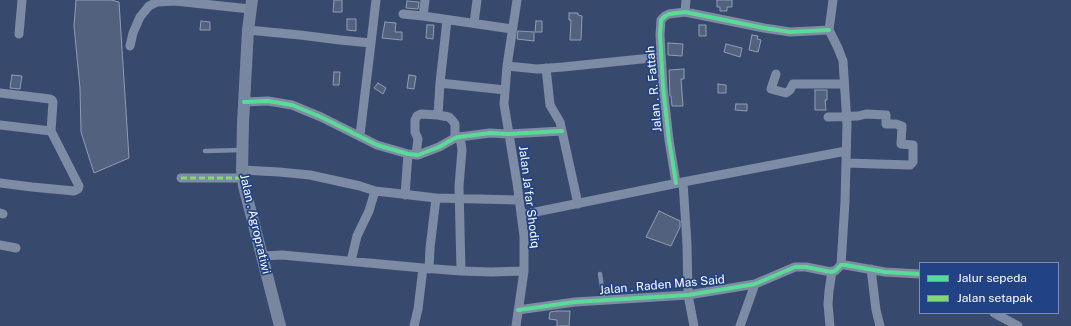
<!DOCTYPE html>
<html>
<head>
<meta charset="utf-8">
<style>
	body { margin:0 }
	#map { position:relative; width:1071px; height:326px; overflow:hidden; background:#374a6e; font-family:"Public Sans",sans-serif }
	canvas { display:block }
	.legend { position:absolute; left:919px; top:262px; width:140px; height:52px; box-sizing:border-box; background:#214284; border:1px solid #7a8eb5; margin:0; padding:5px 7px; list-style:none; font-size:12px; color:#fff }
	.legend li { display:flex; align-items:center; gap:8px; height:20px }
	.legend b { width:20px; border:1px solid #7a8eb5 }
</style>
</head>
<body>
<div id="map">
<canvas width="1071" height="326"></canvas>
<ul class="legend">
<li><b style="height:5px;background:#5adb95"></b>Jalur sepeda</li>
<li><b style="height:5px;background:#83d873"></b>Jalan setapak</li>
</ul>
</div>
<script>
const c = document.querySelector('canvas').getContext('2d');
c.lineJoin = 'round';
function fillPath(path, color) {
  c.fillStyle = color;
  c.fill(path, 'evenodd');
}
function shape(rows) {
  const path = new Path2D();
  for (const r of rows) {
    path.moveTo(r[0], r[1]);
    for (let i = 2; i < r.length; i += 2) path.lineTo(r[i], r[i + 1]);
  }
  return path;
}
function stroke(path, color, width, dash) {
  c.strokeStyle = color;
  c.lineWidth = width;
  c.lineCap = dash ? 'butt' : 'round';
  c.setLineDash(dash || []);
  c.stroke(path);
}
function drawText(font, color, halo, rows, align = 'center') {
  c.font = font + ' "Public Sans",sans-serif';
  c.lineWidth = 3.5;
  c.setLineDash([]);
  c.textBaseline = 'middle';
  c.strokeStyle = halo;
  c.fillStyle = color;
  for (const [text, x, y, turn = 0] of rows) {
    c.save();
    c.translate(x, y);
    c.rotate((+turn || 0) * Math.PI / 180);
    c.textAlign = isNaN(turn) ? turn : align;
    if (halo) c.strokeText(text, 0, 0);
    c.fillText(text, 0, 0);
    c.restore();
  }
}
const building = shape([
	[76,0,111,0,119,2,129,158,94,173,81,132,80,88,74,26,76,0],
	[334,0,342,0,342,12,333,12,334,0],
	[717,0,732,0,732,7,727,7,727,11,720,11,720,7,717,7,717,0],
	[407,1,419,2,418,9,406,8,407,1],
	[569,13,578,13,578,15,582,16,581,40,570,40,571,20,569,20,569,13],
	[347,19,356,19,356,31,347,30,347,19],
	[201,21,210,22,210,30,200,30,201,21],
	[536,21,542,21,542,32,535,32,536,21],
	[385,22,396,23,395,32,402,32,402,40,382,38,385,22],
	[427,25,434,25,433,39,426,38,427,25],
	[699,25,706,25,706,36,699,36,699,25],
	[518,31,534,32,534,41,517,39,518,31],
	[752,35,758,36,757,39,761,40,758,52,749,50,752,35],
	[668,43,683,44,682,56,668,55,668,43],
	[726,44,742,48,740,57,724,52,726,44],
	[684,69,684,79,681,79,683,106,672,106,671,96,670,96,669,70,684,69],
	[334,72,340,72,339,85,333,85,334,72],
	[12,75,22,76,20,89,10,88,12,75],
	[409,75,416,76,414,89,407,88,409,75],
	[378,83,386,88,383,94,374,88,378,83],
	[718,84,726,85,726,93,718,93,718,84],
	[815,90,827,90,827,100,825,100,826,110,815,110,815,90],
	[736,104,747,104,747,111,735,110,736,104],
	[659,211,680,221,680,227,671,246,646,237,659,211],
	[557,311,570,311,569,326,557,326,557,320,549,319,550,312,557,311]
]);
fillPath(building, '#52627e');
stroke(building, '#919cb2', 1);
stroke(shape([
	[205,151,242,150],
	[600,274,604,300]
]), '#7e8ba4', 4.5);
stroke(shape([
	[833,0,829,30,838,48,843,61,847,124,845,202,841,265],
	[685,12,686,0],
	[403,14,423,16,512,29],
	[423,16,425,0],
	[447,20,440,83,505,90],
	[474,23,477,0],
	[248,30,300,35,340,40,371,43,376,0],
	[19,34,22,0],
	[130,46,133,33,140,17,149,6,157,2,175,1,250,9],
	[507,66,537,69,563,67,661,57],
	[546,68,550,105,560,122,578,204],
	[776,74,771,89,786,93,790,90,793,84,844,84],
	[440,83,438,115,449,117,452,120,455,124,455,138],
	[0,93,50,99,52,100,53,102,51,131,0,125],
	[244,102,268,101,292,105,321,117,377,145,408,154,418,155,439,147,455,138,459,137,490,133,508,134,562,131],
	[828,117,858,116,866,114,886,115,886,124,896,124,902,126,901,144,913,145,913,162,910,165,846,163],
	[360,135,371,43],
	[459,137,461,143,462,150,459,186,461,271],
	[416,155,418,139,415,132,415,120,417,116,421,114,438,115],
	[242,170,279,172,310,175,360,186,375,191,393,193,436,198,519,200],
	[181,178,243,178],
	[683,182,687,244,688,295,694,326],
	[0,183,32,187,74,191,78,189,79,186,51,131],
	[676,183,669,140,663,87,660,35,661,20,665,16,669,14,685,12,764,28,790,32,829,30],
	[405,195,408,154],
	[0,213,3,214],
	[521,215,683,182,846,151],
	[0,245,16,248],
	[263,256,282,255,423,268,461,271,491,272,524,271],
	[351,261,357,236,369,211,375,191],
	[429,269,430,248,436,198],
	[871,269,876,310,880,326],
	[518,310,575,302,688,295,725,289,755,284,795,267,806,267,831,272,835,271,841,265,845,265,885,272,920,274],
	[994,313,1018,326],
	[414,326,418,309,423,268],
	[516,326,524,271,524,236,517,183,504,104,507,66,517,0],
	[740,326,755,284],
	[830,326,828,304,829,291,832,271]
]), '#7e8ba4', 9);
stroke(shape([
	[252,0,248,30,243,123,242,170,244,186,280,326]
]), '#7886a0', 12);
stroke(shape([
	[181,178,243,178]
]), '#83d873', 3, [6, 3]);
stroke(shape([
	[244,102,268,101,292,105,321,117,377,145,408,154,418,155,439,147,455,138,459,137,490,133,508,134,562,131],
	[676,183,669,140,663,87,660,35,661,20,665,16,669,14,685,12,764,28,790,32,829,30],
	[518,310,575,302,688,295,725,289,755,284,795,267,806,267,831,272,835,271,841,265,845,265,885,272,920,274]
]), '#5adb95', 4);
drawText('12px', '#fff', '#214284', [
	["Jalan . R. Fattah",654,89,-95],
	["Jalan Ja'far Shodiq",529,197,83],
	["Jalan . Agropratiwi",255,224,77],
	["Jalan . Raden Mas Said",662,285,-5]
]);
</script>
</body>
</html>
